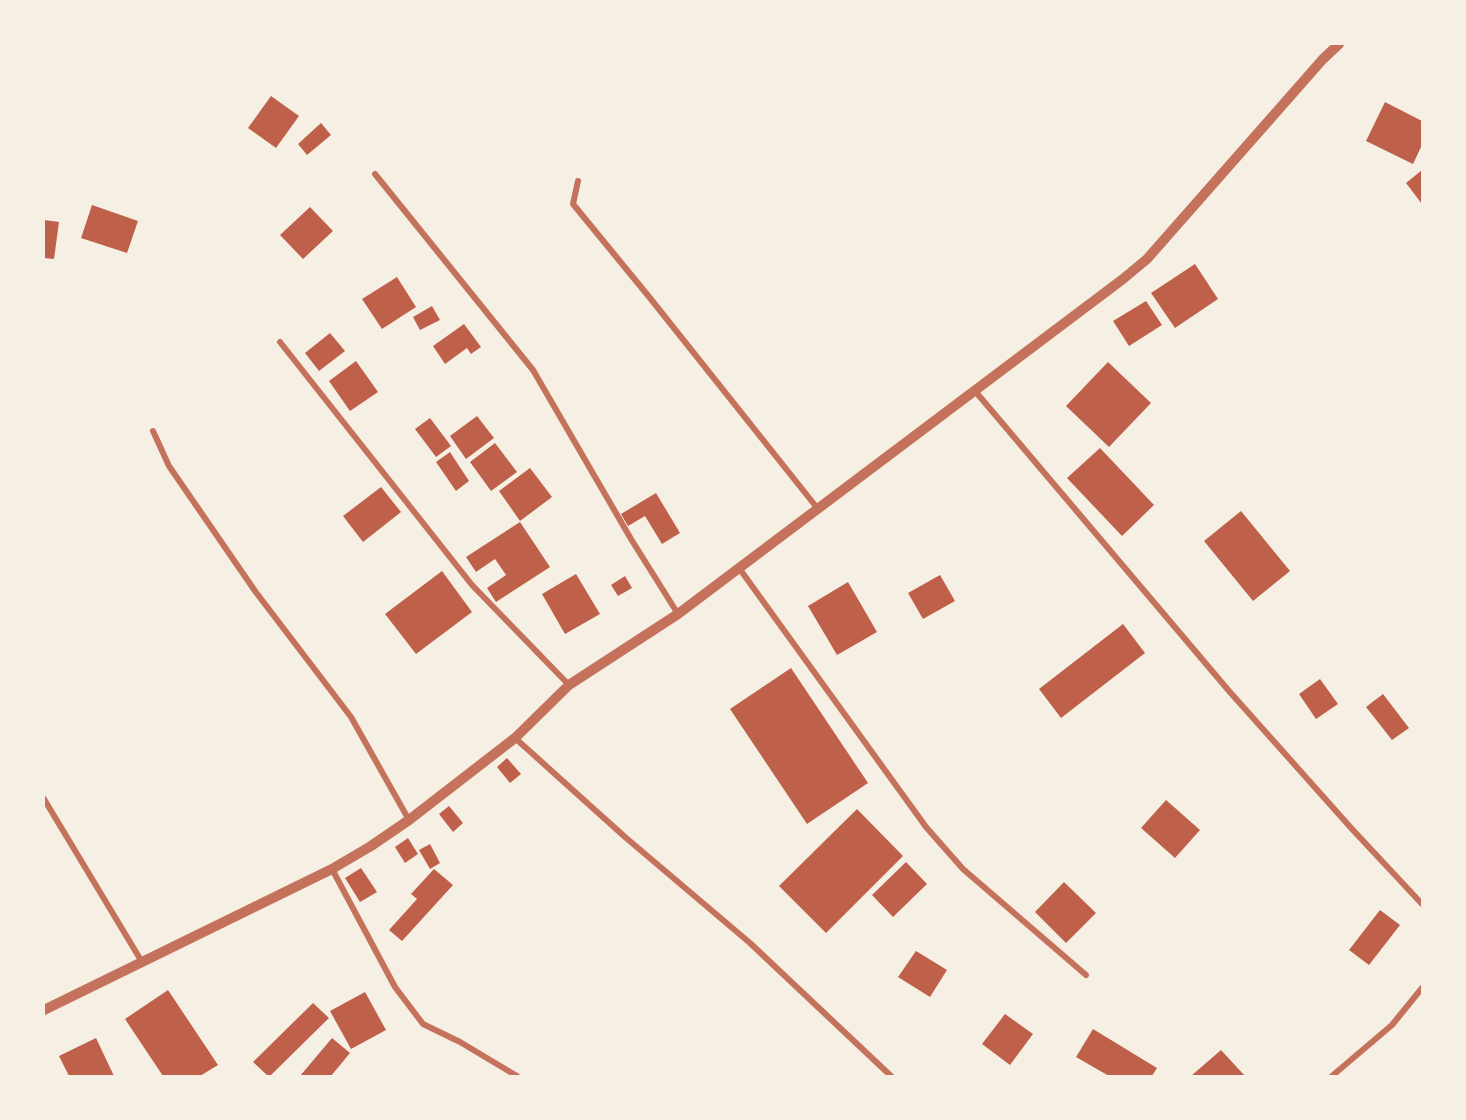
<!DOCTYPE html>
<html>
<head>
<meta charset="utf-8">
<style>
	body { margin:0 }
	#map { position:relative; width:1466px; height:1120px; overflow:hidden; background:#f6efe4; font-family:Manrope,sans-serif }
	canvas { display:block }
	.frame { position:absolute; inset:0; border:45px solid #f6efe4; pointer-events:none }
</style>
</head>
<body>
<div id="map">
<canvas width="1466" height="1120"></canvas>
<div class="frame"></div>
</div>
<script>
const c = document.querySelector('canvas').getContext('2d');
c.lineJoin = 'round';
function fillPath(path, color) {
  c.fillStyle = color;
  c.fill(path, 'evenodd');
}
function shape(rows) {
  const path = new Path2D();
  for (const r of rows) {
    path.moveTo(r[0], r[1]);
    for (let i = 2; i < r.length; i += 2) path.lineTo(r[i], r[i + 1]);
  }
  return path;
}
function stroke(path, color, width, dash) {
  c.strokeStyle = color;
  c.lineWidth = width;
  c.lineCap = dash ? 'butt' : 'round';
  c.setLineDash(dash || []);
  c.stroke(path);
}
fillPath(shape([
	[271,96,299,116,276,148,248,128],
	[1385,102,1422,121,1422,145,1413,164,1366,141],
	[321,123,331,135,307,155,298,144],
	[1422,170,1422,204,1406,183],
	[92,205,138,221,127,253,81,238],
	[310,207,333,231,303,259,280,235],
	[44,220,59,222,54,259,44,258],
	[1195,264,1218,299,1175,328,1151,293],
	[397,277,416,307,382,329,362,299],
	[1146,301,1162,325,1129,346,1113,321],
	[432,306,440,320,420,330,413,317],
	[464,324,481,347,471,354,467,348,445,364,433,346],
	[330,333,345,351,319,371,305,353],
	[356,361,378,392,350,411,329,381],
	[1108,362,1151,403,1109,447,1066,406],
	[477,416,494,438,466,459,450,436],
	[430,418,451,446,436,457,415,429],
	[495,443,517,472,491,491,470,462],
	[1100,448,1154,505,1122,536,1067,478],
	[450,452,469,481,456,491,436,462],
	[530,468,552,497,520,521,499,491],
	[381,487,401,512,363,542,343,516],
	[656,493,680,533,662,544,645,516,628,526,621,514],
	[1241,511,1290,571,1253,601,1204,541],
	[520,522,550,567,496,602,487,588,506,575,495,559,476,572,466,557],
	[442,571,472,612,416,654,385,614],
	[576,574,600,614,565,634,542,594],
	[940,575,955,601,923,619,908,593],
	[625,576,632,588,618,596,611,585],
	[848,582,877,632,837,655,808,606],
	[1123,624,1145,653,1061,718,1039,689],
	[791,668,868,783,807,824,730,709],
	[1320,679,1338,704,1316,719,1299,694],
	[1383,694,1409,728,1392,740,1366,707],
	[507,758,521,774,510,783,497,767],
	[1166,800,1200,830,1175,858,1141,828],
	[449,806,463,823,453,832,439,814],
	[857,809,903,856,826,933,779,886],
	[408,838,418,854,405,863,395,847],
	[430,844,440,863,430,869,419,850],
	[906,862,927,884,893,917,872,895],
	[361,868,377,892,360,902,345,878],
	[434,869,453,885,402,941,389,930,417,899,411,894],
	[1064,882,1096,913,1066,943,1035,912],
	[1380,910,1400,925,1369,965,1349,950],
	[916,951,947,970,930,997,898,977],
	[168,990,218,1065,200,1076,163,1076,125,1019],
	[365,992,386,1030,351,1049,330,1011],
	[313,1003,329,1018,270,1076,268,1076,253,1062],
	[1005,1014,1033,1034,1010,1065,982,1044],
	[1093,1029,1157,1068,1152,1076,1109,1076,1076,1057],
	[96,1038,114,1076,69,1076,59,1056],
	[332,1038,350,1053,331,1076,300,1076],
	[1221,1050,1245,1076,1191,1076]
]), '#bf614a');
stroke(shape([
	[375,174,533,370,631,539,678,614],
	[578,181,573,204,650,298,818,509],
	[280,342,472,585,569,685],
	[975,391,1229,691,1352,829,1422,904],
	[153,431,169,466,255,591,351,717,409,820],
	[739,568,926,827,963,869,1086,975],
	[515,738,625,837,750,943,891,1076],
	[44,799,142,962],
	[332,869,395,987,423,1024,460,1042,517,1076],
	[1332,1076,1392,1025,1422,988]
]), '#c5725c', 6);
stroke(shape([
	[44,1010,332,869,371,846,409,820,515,738,569,685,678,614,1123,279,1147,259,1323,59,1339,44]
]), '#c5725c', 10);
</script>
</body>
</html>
